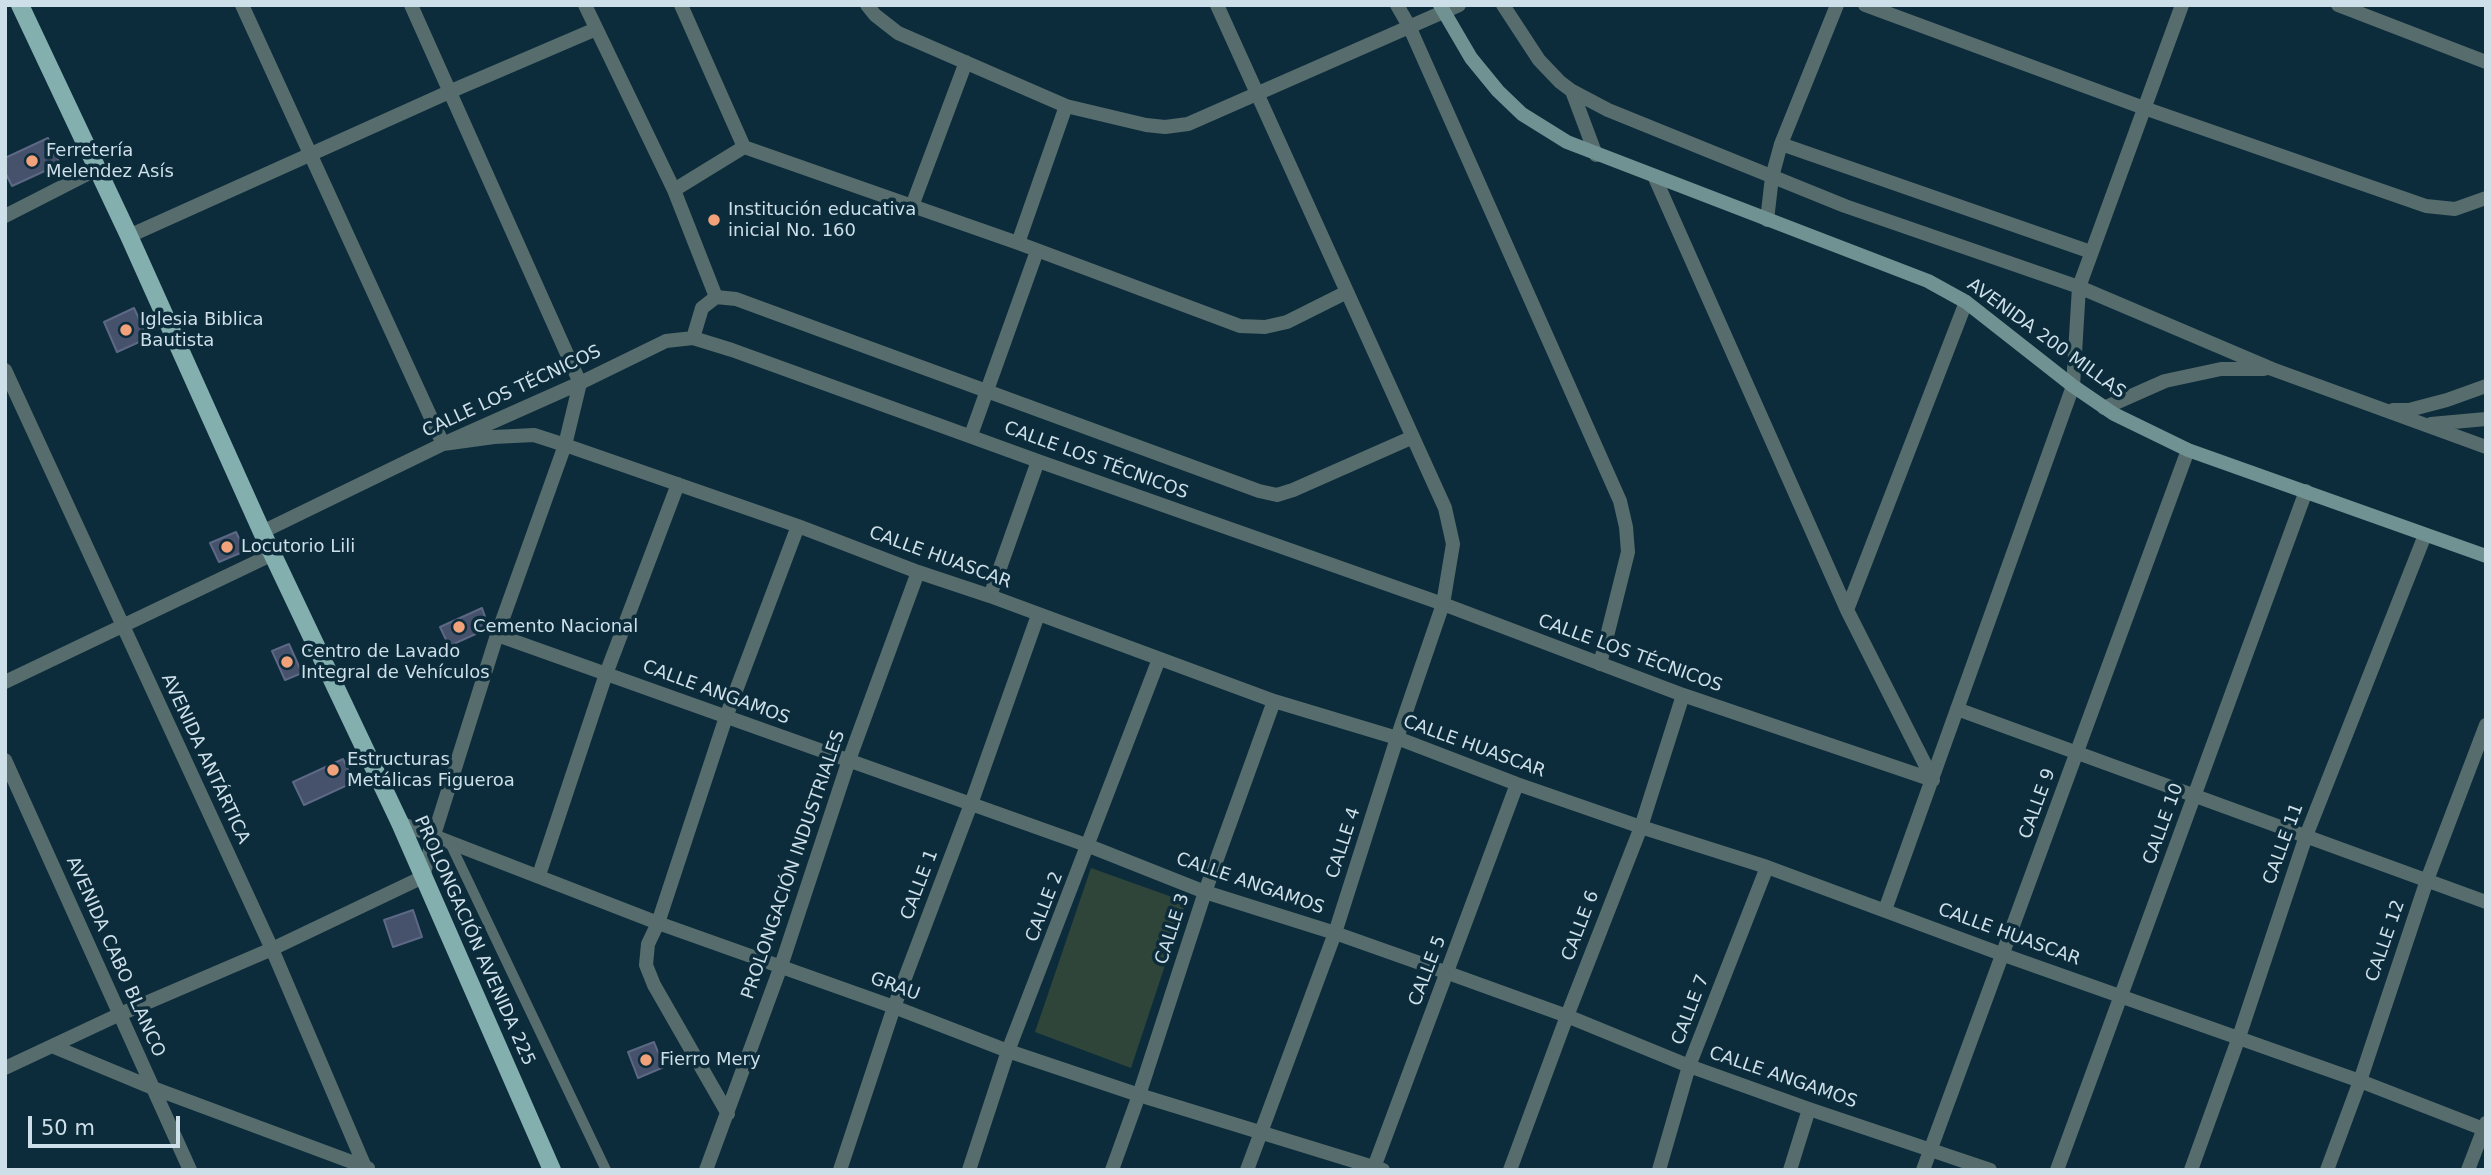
<!DOCTYPE html>
<html>
<head>
<meta charset="utf-8">
<style>
	body { margin:0 }
	#map { position:relative; width:2491px; height:1175px; overflow:hidden; background:#0c2c3b; font-family:"DejaVu Sans",sans-serif }
	canvas { display:block }
	.frame { position:absolute; inset:0; border:7px solid #cddfe9; pointer-events:none }
	.scale { position:absolute; left:28px; top:1116px; width:152px; height:32px; box-sizing:border-box; border:4px solid #cddfe9; border-top:0; padding-left:9px; font-size:21px; line-height:24px; white-space:nowrap; color:#cddfe9; -webkit-text-stroke:5px #0c2c3b; paint-order:stroke }
</style>
</head>
<body>
<div id="map">
<canvas width="2491" height="1175"></canvas>
<div class="frame"></div>
<div class="scale">50 m</div>
</div>
<script>
const c = document.querySelector('canvas').getContext('2d');
c.lineJoin = 'round';
function fillPath(path, color) {
  c.fillStyle = color;
  c.fill(path, 'evenodd');
}
function shape(rows) {
  const path = new Path2D();
  for (const r of rows) {
    path.moveTo(r[0], r[1]);
    for (let i = 2; i < r.length; i += 2) path.lineTo(r[i], r[i + 1]);
  }
  return path;
}
function stroke(path, color, width, dash) {
  c.strokeStyle = color;
  c.lineWidth = width;
  c.lineCap = dash ? 'butt' : 'round';
  c.setLineDash(dash || []);
  c.stroke(path);
}
function drawText(font, color, halo, rows, align = 'center') {
  c.font = font + ' "DejaVu Sans",sans-serif';
  c.lineWidth = 7;
  c.setLineDash([]);
  c.textBaseline = 'middle';
  c.strokeStyle = halo;
  c.fillStyle = color;
  for (const [text, x, y, turn = 0] of rows) {
    c.save();
    c.translate(x, y);
    c.rotate((+turn || 0) * Math.PI / 180);
    c.textAlign = isNaN(turn) ? turn : align;
    if (halo) c.strokeText(text, 0, 0);
    c.fillText(text, 0, 0);
    c.restore();
  }
}
fillPath(shape([
	[1091,868,1186,902,1131,1068,1035,1032]
]), '#2f453a');
const building = shape([
	[48,138,60,164,12,186,5,172,5,158,48,138],
	[134,308,148,338,117,352,104,322,134,308],
	[236,532,245,551,219,562,210,543,236,532],
	[482,608,489,628,449,646,440,627,482,608],
	[289,644,302,673,285,680,272,651,289,644],
	[343,759,354,782,304,805,293,782,343,759],
	[413,910,422,937,393,947,384,920,413,910],
	[654,1042,664,1067,638,1078,628,1052,654,1042]
]);
fillPath(building, '#46526c');
stroke(building, '#5c6884', 2);
stroke(shape([
	[449,841,606,1170]
]), '#576c6c', 10);
stroke(shape([
	[242,5,443,444,494,437,534,435,565,445,798,526,918,572,990,596,1274,701,1397,738,1517,784,1641,827,1767,867,2004,955,2360,1081,2486,1130],
	[585,5,674,190,716,297,736,299,1259,491,1277,495,1293,490,1413,437],
	[681,5,744,147,1018,243,1240,326,1265,327,1287,322,1347,292],
	[867,5,875,15,898,33,1066,106,1146,125,1165,127,1188,124,1459,5],
	[1217,5,1445,508,1453,544,1443,604,1397,738,1335,933,1247,1170],
	[1397,5,1409,26,1620,501,1626,527,1628,552,1600,664],
	[1503,5,1539,60,1560,82,1572,91,1608,110,1845,206,2079,287,2272,369,2486,447],
	[1865,5,2144,108,2426,206,2455,209,2486,198],
	[2338,5,2486,62],
	[1572,91,1596,155],
	[1781,144,2091,252],
	[1655,178,1847,610,1933,780],
	[674,190,744,147],
	[912,206,966,62],
	[5,216,97,169],
	[1767,220,1772,177,1781,144,1837,5],
	[129,236,449,92,596,29],
	[1018,243,1066,106],
	[693,338,702,308,716,297],
	[5,370,272,949,365,1167],
	[2104,408,2165,381,2221,369,2264,369],
	[2393,410,2409,410,2447,400,2486,386],
	[2431,424,2486,419],
	[971,435,1037,251],
	[262,532,443,444,580,383,666,341,693,338,732,350,1038,461,1443,604,1683,695,1933,780],
	[990,596,1038,461],
	[1847,610,1966,302],
	[497,635,1089,846,1205,892,1335,933,1448,973,1567,1016,1689,1066,1809,1109,1990,1170],
	[5,682,273,554],
	[1957,709,2486,902],
	[5,760,190,1170],
	[400,823,658,923,894,1007,1008,1051,1139,1095,1383,1170],
	[539,875,606,674,678,484],
	[1885,910,2073,386,2079,287,2182,5],
	[52,1046,153,1088,368,1168],
	[5,1068,118,1015,272,949,423,877,434,835,497,635,565,445,580,383,411,5],
	[728,1114,654,985,646,965,648,944,658,923,726,717,798,526],
	[706,1170,781,966,849,760,918,572],
	[840,1170,894,1007,971,804,1038,615],
	[969,1170,1008,1051,1159,659],
	[1112,1170,1139,1095,1205,892,1274,701],
	[1373,1170,1517,784],
	[1510,1170,1567,1016,1641,827,1683,695],
	[1659,1170,1689,1066,1767,867],
	[1790,1170,1809,1109],
	[1923,1170,2188,450],
	[2057,1170,2306,491],
	[2191,1170,2239,1037,2306,836,2425,535],
	[2327,1170,2360,1081,2427,880,2486,725],
	[2468,1170,2486,1123]
]), '#576c6c', 14);
stroke(shape([
	[1440,5,1471,58,1498,91,1522,114,1567,142,1928,281,1966,302,2073,386,2114,414,2188,450,2486,556]
]), '#709292', 14);
stroke(shape([
	[20,5,129,236,262,532,400,823,552,1170]
]), '#83afaf', 18);
for (const [x, y, r, color] of [
	[32,161,7,"#f1a27b"],
	[714,220,7,"#f1a27b"],
	[126,330,7,"#f1a27b"],
	[227,547,7,"#f1a27b"],
	[459,627,7,"#f1a27b"],
	[287,662,7,"#f1a27b"],
	[333,770,7,"#f1a27b"],
	[646,1060,7,"#f1a27b"]
]) {
  const dot = new Path2D();
  dot.arc(x, y, r, 0, 2 * Math.PI);
  c.fillStyle = color;
  c.fill(dot);
  stroke(dot, '#0c2c3b', 2.5);
}
drawText('18px', '#cddfe9', '#0c2c3b', [
	["Ferretería",46,151],
	["Melendez Asís",46,172],
	["Institución educativa",728,210],
	["inicial No. 160",728,231],
	["Iglesia Biblica",140,320],
	["Bautista",140,341],
	["Locutorio Lili",241,547],
	["Cemento Nacional",473,627],
	["Centro de Lavado",301,652],
	["Integral de Vehículos",301,673],
	["Estructuras",347,760],
	["Metálicas Figueroa",347,781],
	["Fierro Mery",660,1060]
], 'left');
drawText('18px', '#cddfe9', '#0c2c3b', [
	["AVENIDA 200 MILLAS",2046,339,36],
	["CALLE LOS TÉCNICOS",512,392,-25],
	["CALLE LOS TÉCNICOS",1096,461,20],
	["CALLE HUASCAR",940,558,20],
	["CALLE LOS TÉCNICOS",1630,654,20],
	["CALLE ANGAMOS",716,693,20],
	["CALLE HUASCAR",1474,747,20],
	["AVENIDA ANTÁRTICA",205,759,65],
	["CALLE 9",2038,804,-70],
	["CALLE 10",2164,824,-70],
	["CALLE 4",1344,843,-72],
	["CALLE 11",2284,844,-70],
	["PROLONGACIÓN INDUSTRIALES",794,865,-71],
	["CALLE ANGAMOS",1250,884,19],
	["CALLE 1",920,885,-69],
	["CALLE 2",1045,907,-69],
	["CALLE 6",1581,926,-69],
	["CALLE 3",1173,929,-72],
	["CALLE HUASCAR",2009,935,20],
	["PROLONGACIÓN AVENIDA 225",474,941,66],
	["CALLE 12",2386,941,-71],
	["AVENIDA CABO BLANCO",115,957,66],
	["CALLE 5",1428,971,-69],
	["GRAU",895,987,20],
	["CALLE 7",1691,1010,-69],
	["CALLE ANGAMOS",1783,1078,19]
]);
</script>
</body>
</html>
